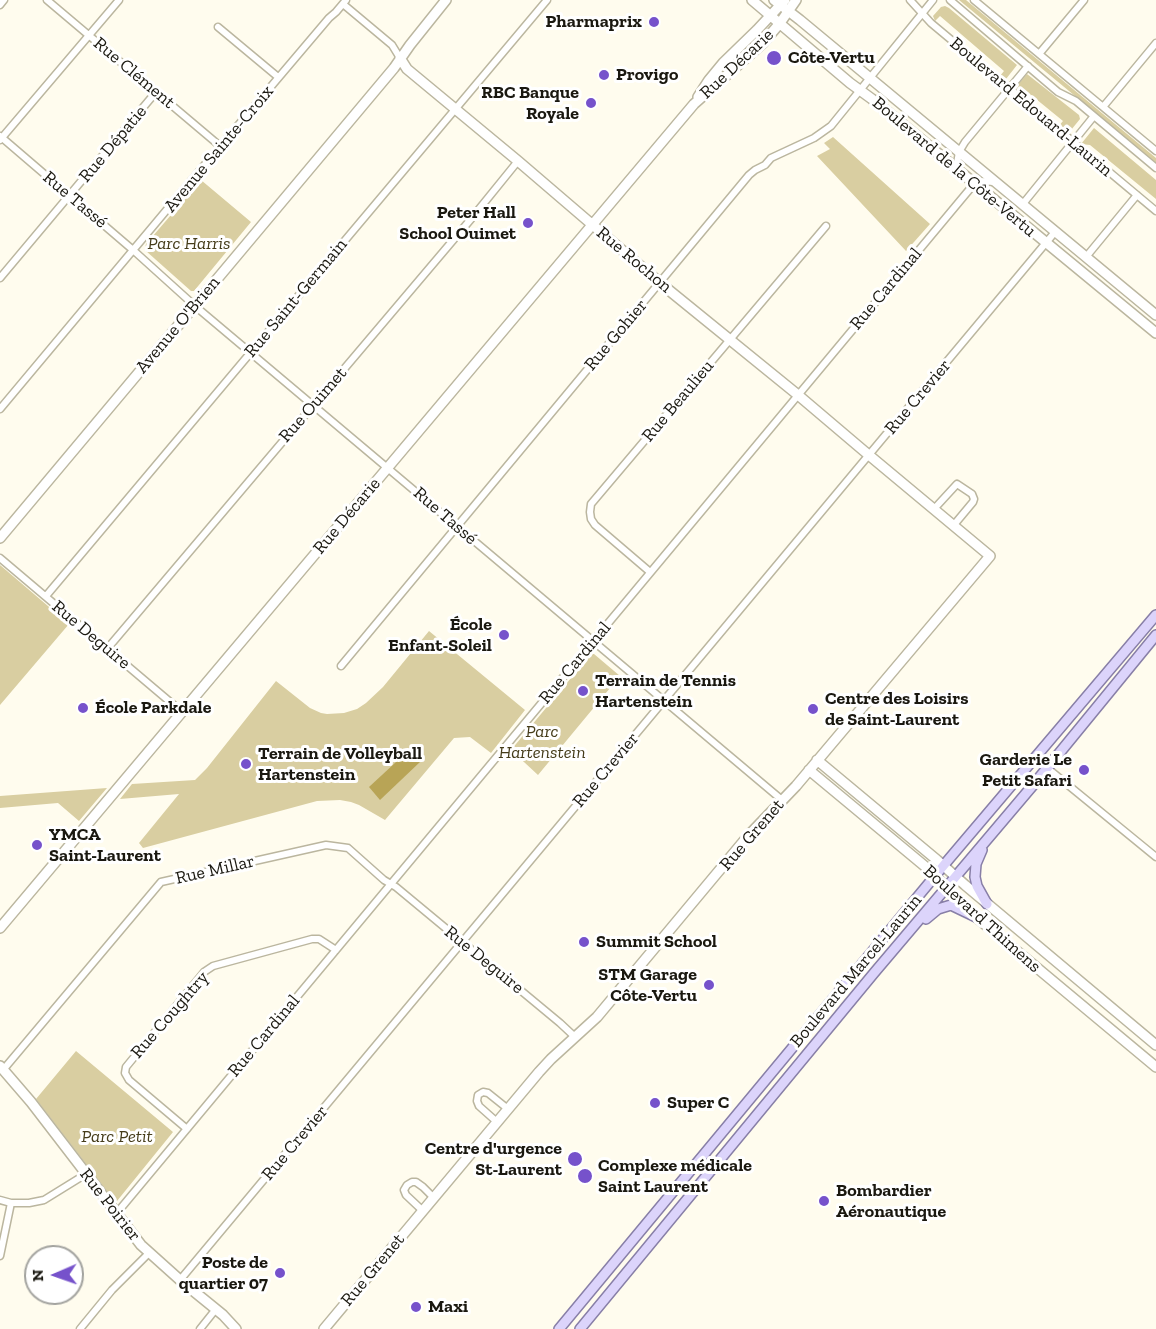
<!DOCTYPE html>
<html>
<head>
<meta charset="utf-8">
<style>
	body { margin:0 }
	#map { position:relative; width:1156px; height:1329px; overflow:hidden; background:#fffcee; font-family:"Zilla Slab",serif }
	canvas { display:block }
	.north { position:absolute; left:24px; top:1245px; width:60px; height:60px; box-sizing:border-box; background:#fff; border:2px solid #a3a39f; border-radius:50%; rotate:268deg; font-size:16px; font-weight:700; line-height:24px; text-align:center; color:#1a1810 }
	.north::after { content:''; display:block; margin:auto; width:21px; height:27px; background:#7652cb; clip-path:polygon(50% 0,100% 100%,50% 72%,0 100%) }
</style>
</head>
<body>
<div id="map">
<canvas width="1156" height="1329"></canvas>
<div class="north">N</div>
</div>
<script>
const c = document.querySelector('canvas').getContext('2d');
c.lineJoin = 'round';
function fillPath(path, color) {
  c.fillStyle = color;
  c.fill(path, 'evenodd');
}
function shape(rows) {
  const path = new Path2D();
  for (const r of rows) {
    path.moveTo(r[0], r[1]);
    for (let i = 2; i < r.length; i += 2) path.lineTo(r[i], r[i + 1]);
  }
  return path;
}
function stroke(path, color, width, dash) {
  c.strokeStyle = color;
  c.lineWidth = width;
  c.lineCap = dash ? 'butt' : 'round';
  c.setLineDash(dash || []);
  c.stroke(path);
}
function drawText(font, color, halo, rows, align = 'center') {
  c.font = font + ' "Zilla Slab",serif';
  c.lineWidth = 6;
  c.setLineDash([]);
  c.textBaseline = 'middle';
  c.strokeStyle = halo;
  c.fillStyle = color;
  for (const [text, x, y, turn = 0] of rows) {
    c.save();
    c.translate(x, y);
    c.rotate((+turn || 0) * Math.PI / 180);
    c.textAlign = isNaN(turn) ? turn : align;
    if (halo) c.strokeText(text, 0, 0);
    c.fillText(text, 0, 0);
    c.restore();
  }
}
fillPath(shape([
	[959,0,966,0,1156,158,1156,163],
	[945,6,949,8,1017,65,1006,79,1001,78,1000,76,1004,71,940,16,935,21,933,16,941,7],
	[1027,74,1079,115,1080,119,1067,135,1058,127,1063,121,1025,90,1019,91,1015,90,1015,88],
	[1094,128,1156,180,1156,199,1090,145,1081,144],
	[833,137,930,224,906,251,817,156,830,149,824,143],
	[201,180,251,222,194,291,191,291,146,251,145,248,146,244],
	[0,565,69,624,0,705],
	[429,631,525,710,491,753,470,737,454,738,385,820,359,805,351,802,340,800,317,801,143,848,139,843,179,794,120,799,132,784,195,780,207,768,276,681,310,708,321,713,327,714,344,713,357,709,366,703,383,687],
	[591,654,594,654,620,676,538,775,511,750],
	[107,788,79,821,58,803,0,808,0,796],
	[76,1051,173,1132,117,1201,113,1199,36,1099]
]), '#d9cea1');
fillPath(shape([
	[409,750,420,762,380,800,369,787]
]), '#b8a456');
const street = shape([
	[47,0,220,146],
	[910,0,931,23,1156,211],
	[950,0,1058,92,1076,101,1156,168],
	[974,0,1156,151],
	[343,4,392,45,400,58],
	[0,5,4,0],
	[218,27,278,77],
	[1039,54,1084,0],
	[1103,107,1156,43],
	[0,136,133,250,195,306,782,800],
	[0,140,119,0],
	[956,169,959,152,965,142,1028,66],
	[1022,205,1094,116],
	[1086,257,1137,195],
	[0,278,156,92],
	[0,409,185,188,329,18,336,12,346,0],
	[934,509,957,484,972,494,974,499,973,502,953,526],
	[0,558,182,712],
	[650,572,595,525,591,519,590,512,591,504,826,226],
	[46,596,547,0],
	[107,649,471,219,518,161],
	[341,666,749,175,755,170,765,165,771,158,814,138,831,126,933,0],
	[1035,758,1156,857],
	[3,1070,161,882,326,845,348,848,384,880,396,887,560,1023,575,1037],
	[497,1122,479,1106,477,1101,478,1095,483,1092,488,1093,508,1109],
	[187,1129,129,1080,125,1073,126,1067,204,972,213,966,312,939,319,939,336,950],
	[0,1200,11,1203,29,1203,44,1200,86,1174],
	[423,1211,406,1195,404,1190,407,1185,412,1182,416,1182,423,1187,434,1198],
	[116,1214,974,184,980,181,994,182],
	[0,1256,11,1203],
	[180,1280,1055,232],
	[80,1329,112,1290,149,1253],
	[200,1329,216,1309]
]);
const secondary = shape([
	[752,0,850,83,872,99,1156,333],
	[774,0,800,20,1156,315],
	[698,97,709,80,723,63,757,30,785,0],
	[0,538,394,68,410,45,446,0],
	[817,760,937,860,965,885,1156,1045],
	[809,770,927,868,976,917,1156,1067],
	[0,928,694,104,763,43,780,23,796,0],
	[0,1066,31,1102,141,1245,180,1280,223,1315,236,1329],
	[324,1329,539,1072,551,1059,597,1017,748,836,796,786,990,556,864,451,798,395,665,287,518,161,407,69,400,58]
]);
const primary = shape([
	[982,850,976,864,975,877,977,886,987,904],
	[926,919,938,909,951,905,976,917],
	[559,1329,949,859,1156,615],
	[580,1329,874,973,1034,784,1156,635]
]);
stroke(street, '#bbb69f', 9);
stroke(secondary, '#bbb69f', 12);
stroke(primary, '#887fa7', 12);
stroke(street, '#fff', 6);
stroke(secondary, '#fff', 9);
stroke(primary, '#dcd4fb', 9);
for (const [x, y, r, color] of [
	[654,22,6,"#7652cb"],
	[774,58,8,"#7652cb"],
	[604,75,6,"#7652cb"],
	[591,103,6,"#7652cb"],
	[528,223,6,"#7652cb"],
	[504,635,6,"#7652cb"],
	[583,691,6,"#7652cb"],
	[83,708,6,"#7652cb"],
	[813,709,6,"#7652cb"],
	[246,764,6,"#7652cb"],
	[1084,770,6,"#7652cb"],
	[37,845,6,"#7652cb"],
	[584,942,6,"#7652cb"],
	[709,985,6,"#7652cb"],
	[655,1103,6,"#7652cb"],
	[575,1159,8,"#7652cb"],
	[585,1176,8,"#7652cb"],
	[824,1201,6,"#7652cb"],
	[280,1273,6,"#7652cb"],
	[416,1307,6,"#7652cb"]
]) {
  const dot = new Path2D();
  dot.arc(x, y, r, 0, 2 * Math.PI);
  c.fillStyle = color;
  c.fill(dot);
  stroke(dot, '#fff', 2);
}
drawText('bold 18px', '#1a1810', '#fff', [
	["Pharmaprix",642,22,"right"],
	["Côte-Vertu",788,58],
	["Provigo",616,75],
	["RBC Banque",579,93,"right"],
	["Royale",579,114,"right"],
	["Peter Hall",516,213,"right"],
	["School Ouimet",516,234,"right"],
	["École",492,625,"right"],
	["Enfant-Soleil",492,646,"right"],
	["Terrain de Tennis",595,681],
	["Hartenstein",595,702],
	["Centre des Loisirs",825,699],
	["de Saint-Laurent",825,720],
	["École Parkdale",95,708],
	["Terrain de Volleyball",258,754],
	["Hartenstein",258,775],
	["Garderie Le",1072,760,"right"],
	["Petit Safari",1072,781,"right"],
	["YMCA",49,835],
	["Saint-Laurent",49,856],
	["Summit School",596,942],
	["STM Garage",697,975,"right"],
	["Côte-Vertu",697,996,"right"],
	["Super C",667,1103],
	["Centre d'urgence",562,1149,"right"],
	["St-Laurent",562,1170,"right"],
	["Complexe médicale",598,1166],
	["Saint Laurent",598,1187],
	["Bombardier",836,1191],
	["Aéronautique",836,1212],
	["Poste de",268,1263,"right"],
	["quartier 07",268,1284,"right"],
	["Maxi",428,1307]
], 'left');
drawText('18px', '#1a1810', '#fff', [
	["Rue Décarie",737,64,-43],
	["Rue Clément",134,73,40],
	["Boulevard Edouard-Laurin",1031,107,40],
	["Rue Dépatie",113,144,-50],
	["Avenue Sainte-Croix",219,149,-50],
	["Boulevard de la Côte-Vertu",954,167,40],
	["Rue Tassé",75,200,40],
	["Rue Rochon",634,260,40],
	["Rue Cardinal",886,289,-50],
	["Rue Saint-Germain",296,298,-50],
	["Avenue O'Brien",178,325,-50],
	["Rue Gohier",616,335,-50],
	["Rue Crevier",918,397,-50],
	["Rue Beaulieu",678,401,-50],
	["Rue Ouimet",313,405,-49],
	["Rue Décarie",347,516,-50],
	["Rue Tassé",445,516,41],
	["Rue Deguire",91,635,40],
	["Rue Cardinal",575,663,-50],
	["Rue Crevier",606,770,-50],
	["Rue Grenet",752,835,-49],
	["Rue Millar",215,870,-13],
	["Boulevard Thimens",982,919,42],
	["Rue Deguire",484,960,39],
	["Boulevard Marcel-Laurin",856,971,-50],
	["Rue Coughtry",170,1015,-49],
	["Rue Cardinal",264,1036,-50],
	["Rue Crevier",295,1143,-50],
	["Rue Poirier",110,1205,52],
	["Rue Grenet",373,1270,-50]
]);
drawText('italic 18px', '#453c1a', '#fff', [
	["Parc Harris",189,244],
	["Parc",542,732],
	["Hartenstein",542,753],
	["Parc Petit",117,1137]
]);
</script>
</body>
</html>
